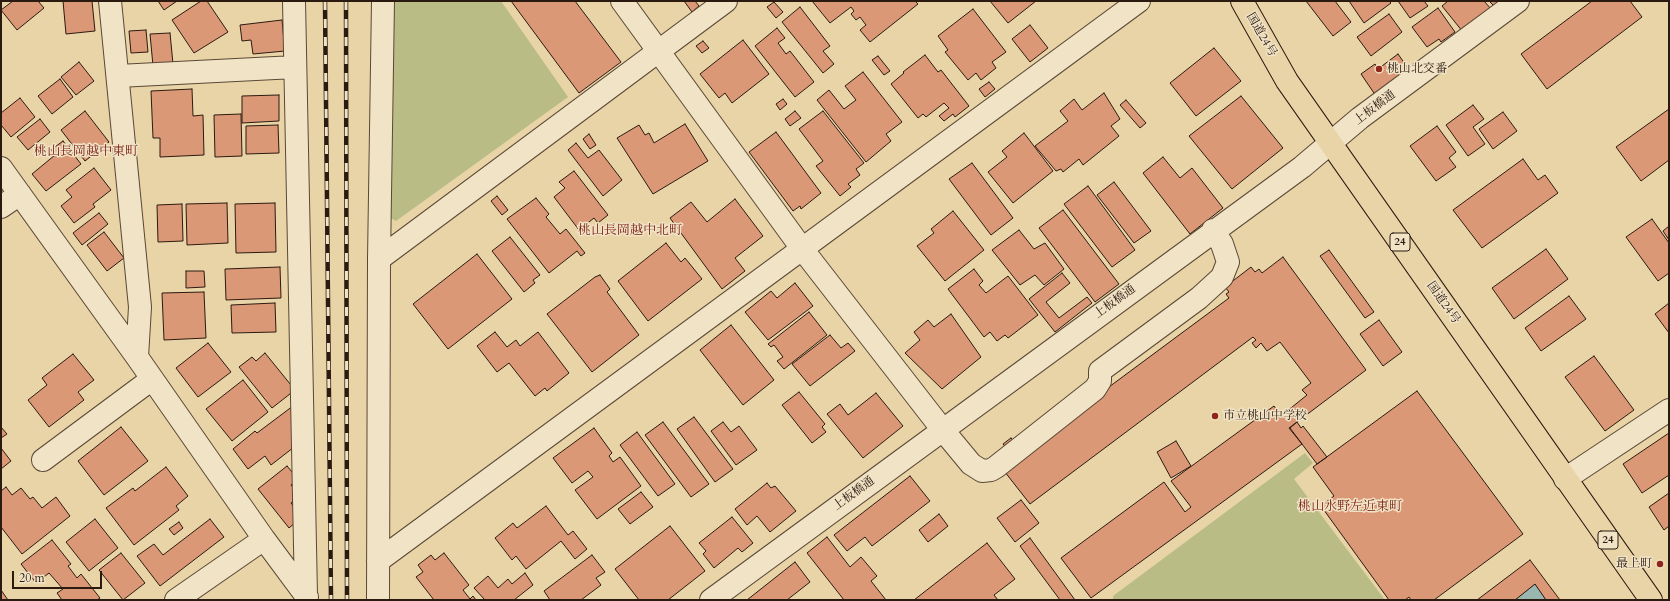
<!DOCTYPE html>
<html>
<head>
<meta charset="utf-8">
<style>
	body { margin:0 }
	#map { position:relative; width:1670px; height:601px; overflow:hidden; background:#e9d4a7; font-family:Cardo,serif }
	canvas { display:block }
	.frame { position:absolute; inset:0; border:2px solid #2b1a10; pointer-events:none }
	.scale { position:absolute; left:12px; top:571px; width:90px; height:18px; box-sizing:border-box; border:2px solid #2b1a10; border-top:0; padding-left:5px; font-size:12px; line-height:14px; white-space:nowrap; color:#2b1a10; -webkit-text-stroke:3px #f1e3c6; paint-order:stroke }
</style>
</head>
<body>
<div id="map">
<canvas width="1670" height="601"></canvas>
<div class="frame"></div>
<div class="scale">20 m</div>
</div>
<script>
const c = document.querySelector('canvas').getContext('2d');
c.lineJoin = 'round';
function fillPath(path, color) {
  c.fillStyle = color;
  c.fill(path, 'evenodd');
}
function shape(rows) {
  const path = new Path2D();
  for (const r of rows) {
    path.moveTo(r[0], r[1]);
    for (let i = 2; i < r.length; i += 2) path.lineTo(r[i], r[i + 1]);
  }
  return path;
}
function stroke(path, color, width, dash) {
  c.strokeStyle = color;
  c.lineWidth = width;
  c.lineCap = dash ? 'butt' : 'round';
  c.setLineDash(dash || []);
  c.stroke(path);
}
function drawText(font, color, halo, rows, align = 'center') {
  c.font = font + ' Cardo,"Noto Serif JP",serif';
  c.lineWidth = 3;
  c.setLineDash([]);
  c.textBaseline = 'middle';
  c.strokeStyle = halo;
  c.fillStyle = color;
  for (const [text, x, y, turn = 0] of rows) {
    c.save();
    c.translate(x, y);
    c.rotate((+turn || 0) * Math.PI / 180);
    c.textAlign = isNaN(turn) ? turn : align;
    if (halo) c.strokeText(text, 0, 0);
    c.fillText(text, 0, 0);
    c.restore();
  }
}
fillPath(shape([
	[389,1,501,1,568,97,396,221,387,216],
	[1305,453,1313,463,1294,479,1385,600,1113,600,1113,596]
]), '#b9bc85');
const water = shape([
	[1535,584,1546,600,1515,600,1535,584]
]);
fillPath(water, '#99b7af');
stroke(water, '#6d786f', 1);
const building = shape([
	[13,1,38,1,44,8,17,30,1,10,13,1],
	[63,1,92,1,95,31,66,34,63,1],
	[158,1,177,1,164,10,158,1],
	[201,1,207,1,228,32,194,53,172,20,201,1],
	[511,1,575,1,621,62,579,93,511,1],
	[684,1,695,1,699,6,692,12,684,1],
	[812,1,915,1,918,4,870,42,860,30,866,25,860,17,856,20,851,14,854,11,851,7,830,23,812,1],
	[990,1,1036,1,1008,23,990,1],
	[1306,1,1335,1,1351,22,1333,36,1306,1],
	[1349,1,1389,1,1391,3,1364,23,1349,1],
	[1398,1,1424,1,1428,6,1410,18,1398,1],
	[1448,1,1484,1,1491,9,1463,32,1442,6,1448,1],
	[1489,1,1500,1,1494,6,1489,1],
	[1592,1,1630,1,1642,17,1547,89,1521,54,1592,1],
	[774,2,783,12,776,18,767,7,774,2],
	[800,7,830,46,823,51,834,64,823,73,782,22,800,7],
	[1438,8,1455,32,1441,42,1439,39,1427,47,1412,27,1438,8],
	[973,9,1006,52,992,62,996,68,981,80,976,73,968,80,945,52,948,50,938,36,973,9],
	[1389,14,1402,32,1371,56,1357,37,1389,14],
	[282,20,285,51,253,54,251,40,242,41,240,25,282,20],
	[1030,25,1048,48,1030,62,1012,39,1030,25],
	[777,28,785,38,778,43,786,54,790,51,814,82,795,97,755,46,777,28],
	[146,30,148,52,131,53,129,31,146,30],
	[170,33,173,64,153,66,150,34,170,33],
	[743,40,769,74,732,103,725,93,719,98,700,74,743,40],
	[703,41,709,48,702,53,696,46,703,41],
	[1214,48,1241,81,1196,116,1170,83,1214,48],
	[1398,54,1410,71,1376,96,1361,74,1375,64,1378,69,1398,54],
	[925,55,938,72,941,70,969,106,955,117,953,114,944,121,939,116,949,108,944,103,926,117,923,114,918,118,891,84,904,73,903,72,925,55],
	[878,56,890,71,884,75,872,60,878,56],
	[79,62,94,81,76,95,61,77,79,62],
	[863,72,902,122,886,134,891,141,866,162,817,100,829,90,844,109,856,100,845,86,863,72],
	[60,79,73,97,52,114,38,96,60,79],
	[989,82,995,89,985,97,979,89,989,82],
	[192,89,193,116,203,115,204,155,160,157,160,138,153,138,151,91,192,89],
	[1104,93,1120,119,1111,126,1119,136,1083,165,1079,159,1063,172,1061,169,1056,171,1035,146,1068,121,1060,111,1074,99,1082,110,1104,93],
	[279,95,279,121,242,123,242,96,279,95],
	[1241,96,1283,148,1232,189,1189,136,1241,96],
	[20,98,35,117,11,137,1,125,1,113,20,98],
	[783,99,787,104,780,110,776,104,783,99],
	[1126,100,1146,123,1140,128,1120,105,1126,100],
	[1473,105,1484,119,1473,127,1485,144,1468,156,1446,125,1473,105],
	[1669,109,1669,160,1641,181,1616,147,1669,109],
	[85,111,109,142,85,161,61,130,85,111],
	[795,111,801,118,790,126,785,119,795,111],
	[823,111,864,163,856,169,860,175,848,184,851,187,840,196,816,166,823,161,799,129,823,111],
	[1503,112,1517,131,1493,149,1479,129,1503,112],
	[241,114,242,156,215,157,214,115,241,114],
	[40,119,50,132,28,150,17,137,40,119],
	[685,124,708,161,653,194,617,138,639,125,645,135,649,133,654,143,685,124],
	[278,125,279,153,246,154,246,126,278,125],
	[1437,126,1456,152,1449,158,1456,167,1436,181,1410,146,1437,126],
	[776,132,821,193,801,209,800,206,793,211,749,152,776,132],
	[1024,133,1053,171,1013,203,988,172,1007,157,1002,151,1024,133],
	[589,134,596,145,590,149,583,139,589,134],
	[63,141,81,164,46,191,32,174,55,155,51,150,63,141],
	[576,143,588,158,599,150,622,180,603,196,568,150,576,143],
	[1163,157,1180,178,1192,168,1223,208,1190,234,1143,173,1163,157],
	[1523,159,1538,180,1545,175,1558,193,1482,248,1453,210,1523,159],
	[972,163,1013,218,991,235,949,179,972,163],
	[94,168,111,190,93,204,95,207,74,223,61,206,72,197,66,190,94,168],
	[574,171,608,215,598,223,594,218,579,230,554,197,565,188,559,182,574,171],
	[1114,182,1151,231,1134,243,1097,195,1114,182],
	[1088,186,1135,250,1112,267,1064,204,1088,186],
	[497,196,508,210,502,215,491,201,497,196],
	[536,198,549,214,546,217,560,234,566,229,585,253,581,256,577,251,549,273,507,219,536,198],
	[735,199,763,236,735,258,745,271,722,289,670,218,691,202,707,222,735,199],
	[227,203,228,243,187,245,186,204,227,203],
	[275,203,276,252,236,253,235,204,275,203],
	[182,204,183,241,158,242,157,205,182,204],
	[1063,210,1119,284,1095,302,1039,228,1063,210],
	[953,211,984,250,945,281,917,246,934,233,931,229,953,211],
	[99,213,108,224,82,245,73,233,99,213],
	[1652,219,1669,243,1669,273,1658,281,1626,237,1652,219],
	[1669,226,1669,240,1663,231,1669,226],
	[1019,230,1034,249,1045,243,1064,269,1044,285,1035,275,1020,285,992,250,1019,230],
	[104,232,124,258,107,271,87,245,104,232],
	[510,237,540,275,533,280,535,283,524,292,492,251,510,237],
	[666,243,681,262,685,258,702,279,648,321,618,281,666,243],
	[1546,249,1568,279,1514,319,1492,288,1546,249],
	[1329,250,1374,312,1365,318,1320,256,1329,250],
	[477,254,512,299,448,349,413,304,477,254],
	[1283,257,1366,370,1289,428,1302,444,1091,598,1061,558,1164,482,1185,512,1191,507,1171,481,1274,406,1281,416,1307,395,1302,390,1311,383,1280,342,1267,351,1261,343,1256,348,1252,343,1256,340,1253,337,1030,504,1001,467,1229,298,1226,294,1229,292,1225,287,1251,267,1255,272,1259,269,1262,273,1283,257],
	[280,267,281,298,226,300,225,269,280,267],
	[974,269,983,281,979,285,986,293,1008,276,1038,315,1008,338,1005,335,997,341,990,332,984,337,948,289,974,269],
	[186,271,204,271,205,287,186,288,186,271],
	[1062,273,1070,283,1046,302,1059,318,1087,297,1092,303,1055,332,1029,299,1062,273],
	[600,275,610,289,607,292,639,335,592,372,547,314,595,277,600,275],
	[795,283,813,306,768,340,745,312,771,291,777,298,795,283],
	[204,292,206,338,164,340,162,293,204,292],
	[1569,296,1586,319,1541,351,1525,328,1569,296],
	[275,303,276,332,232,333,231,305,275,303],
	[1669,303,1669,333,1655,314,1669,303],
	[809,312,827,335,784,369,777,361,783,357,774,345,771,347,768,344,809,312],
	[951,314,981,357,942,389,905,353,920,340,914,332,928,320,934,327,951,314],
	[1379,320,1402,352,1383,366,1360,334,1379,320],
	[731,325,774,380,743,405,700,350,731,325],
	[495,332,507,347,516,340,520,346,538,332,569,373,547,391,545,388,535,396,509,363,497,372,477,346,495,332],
	[830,335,841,348,848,343,855,351,810,386,792,364,830,335],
	[208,343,231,372,198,397,176,368,208,343],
	[265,353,295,390,272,408,239,367,252,357,256,361,265,353],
	[73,354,94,380,78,392,84,400,49,427,28,400,47,385,42,378,73,354],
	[1594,356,1634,410,1605,431,1565,377,1594,356],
	[243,380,268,412,232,441,206,409,243,380],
	[1417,391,1523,534,1434,600,1411,600,1409,597,1405,600,1389,600,1321,506,1334,496,1313,467,1417,391],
	[799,392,825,424,822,427,826,432,812,443,782,405,799,392],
	[876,393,903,426,863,458,827,414,840,404,848,415,876,393],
	[297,403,292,428,298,435,298,444,271,465,265,456,248,469,233,449,255,431,257,433,297,403],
	[694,417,733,469,715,482,677,429,694,417],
	[663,422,709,484,691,497,645,435,663,422],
	[723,422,731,432,739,426,757,450,736,465,711,431,723,422],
	[1297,422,1301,428,1303,426,1327,457,1317,464,1290,428,1297,422],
	[1,427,7,434,1,438,1,427],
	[121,427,148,461,104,495,78,461,121,427],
	[594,428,612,453,609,456,613,462,620,457,641,486,597,519,575,490,593,477,588,471,572,483,553,458,594,428],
	[637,432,675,484,658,496,620,445,637,432],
	[1669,433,1669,475,1642,493,1623,464,1669,433],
	[1011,438,1018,446,1010,453,1003,444,1011,438],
	[1176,441,1191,466,1171,478,1157,452,1176,441],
	[1,448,11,461,1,469,1,448],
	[287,466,298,479,291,485,300,496,291,503,302,517,289,528,258,489,287,466],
	[166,467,188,496,176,506,179,510,134,545,106,508,133,488,135,491,166,467],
	[910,476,930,501,872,546,865,537,847,551,834,535,910,476],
	[767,483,771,488,775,486,796,511,770,532,757,516,747,525,735,509,767,483],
	[6,487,12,495,21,488,30,499,33,497,42,508,56,497,70,516,22,554,1,527,1,491,6,487],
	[641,492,653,507,630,524,618,509,641,492],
	[1669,493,1669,526,1664,530,1649,507,1669,493],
	[1021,500,1039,523,1015,542,997,518,1021,500],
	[546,506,568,535,573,531,587,549,575,559,561,541,526,569,516,556,512,560,495,538,513,523,517,528,546,506],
	[939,514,948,526,928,542,919,530,939,514],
	[732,517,753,543,742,552,738,548,714,568,703,554,706,551,699,543,732,517],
	[95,519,118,548,89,571,66,542,95,519],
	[210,519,224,537,160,586,137,556,154,544,163,555,210,519],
	[179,522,183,528,174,535,169,529,179,522],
	[670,526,705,571,668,600,639,600,615,569,670,526],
	[827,537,850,567,861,557,877,576,871,581,886,600,844,600,807,553,827,537],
	[1030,538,1075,600,1060,600,1020,546,1030,538],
	[52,540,71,564,68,566,77,578,81,574,100,598,97,600,62,600,57,593,63,589,49,573,36,583,21,564,52,540],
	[987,543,1015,579,994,595,998,600,914,600,987,543],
	[121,553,145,583,123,600,99,570,121,553],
	[444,553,469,585,463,590,470,599,473,596,476,600,434,600,416,577,423,572,418,565,431,555,435,560,444,553],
	[592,555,605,572,596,578,601,585,581,600,550,600,544,591,592,555],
	[1530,560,1560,600,1546,600,1535,584,1515,600,1477,600,1530,560],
	[795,562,810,582,787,600,747,600,795,562],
	[525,573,533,585,514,600,485,600,474,588,488,576,498,588,508,579,512,584,525,573],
	[1,590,8,600,1,600,1,590]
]);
fillPath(building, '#db9876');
stroke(building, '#2b1a10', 1);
const minor = shape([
	[110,1,140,307,137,357],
	[294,1,306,595],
	[622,1,803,250,942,429,971,464,982,471,991,470,996,467,1095,389,1100,381,1100,371,1199,298,1222,277,1228,262,1222,244,1213,230],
	[118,76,295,67],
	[1,168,137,357,264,539,307,597],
	[1,207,20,194],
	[379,259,726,1],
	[43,460,152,379],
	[1565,479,1669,410],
	[378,561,1139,1],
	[176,600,264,539],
	[378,600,379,259,383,1],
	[711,600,1302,167,1360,118,1518,1]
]);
const highway = shape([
	[1242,1,1287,81,1651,600]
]);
stroke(minor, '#5a4836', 24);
stroke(highway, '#2b1a10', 24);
stroke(minor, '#f1e3c6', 22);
stroke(highway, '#e9d4a7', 22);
const rail = shape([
	[325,1,331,600],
	[346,1,347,600]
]);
stroke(rail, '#2b1a10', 4.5);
stroke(rail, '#f1e3c6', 3, [9]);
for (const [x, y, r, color] of [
	[1379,69,4,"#8f2418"],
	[1215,416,4,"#8f2418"],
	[1660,564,4,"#8f2418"]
]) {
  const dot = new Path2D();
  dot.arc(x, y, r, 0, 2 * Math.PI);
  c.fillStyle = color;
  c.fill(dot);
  stroke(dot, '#f1e3c6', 1.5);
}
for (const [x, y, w] of [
	[1400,242,20],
	[1608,540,20]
]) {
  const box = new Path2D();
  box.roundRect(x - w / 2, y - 9, w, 18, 3);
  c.fillStyle = '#f1e3c6';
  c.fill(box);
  stroke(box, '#2b1a10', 1);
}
drawText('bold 11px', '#2b1a10', null, [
	["24",1400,242],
	["24",1608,540]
]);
drawText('12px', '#2b1a10', '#f1e3c6', [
	["国道24号",1261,35,60],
	["上板橋通",1375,108,-37],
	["上板橋通",1115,302,-36],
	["国道24号",1443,303,55],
	["上板橋通",854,494,-36]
]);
drawText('12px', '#2b1a10', '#f1e3c6', [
	["桃山北交番",1387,69],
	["市立桃山中学校",1223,416],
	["最上町",1652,564,"right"]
], 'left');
drawText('13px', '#7a1f14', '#f1e3c6', [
	["桃山長岡越中東町",86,152],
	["桃山長岡越中北町",630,231],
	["桃山水野左近東町",1350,507]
]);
</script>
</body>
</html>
